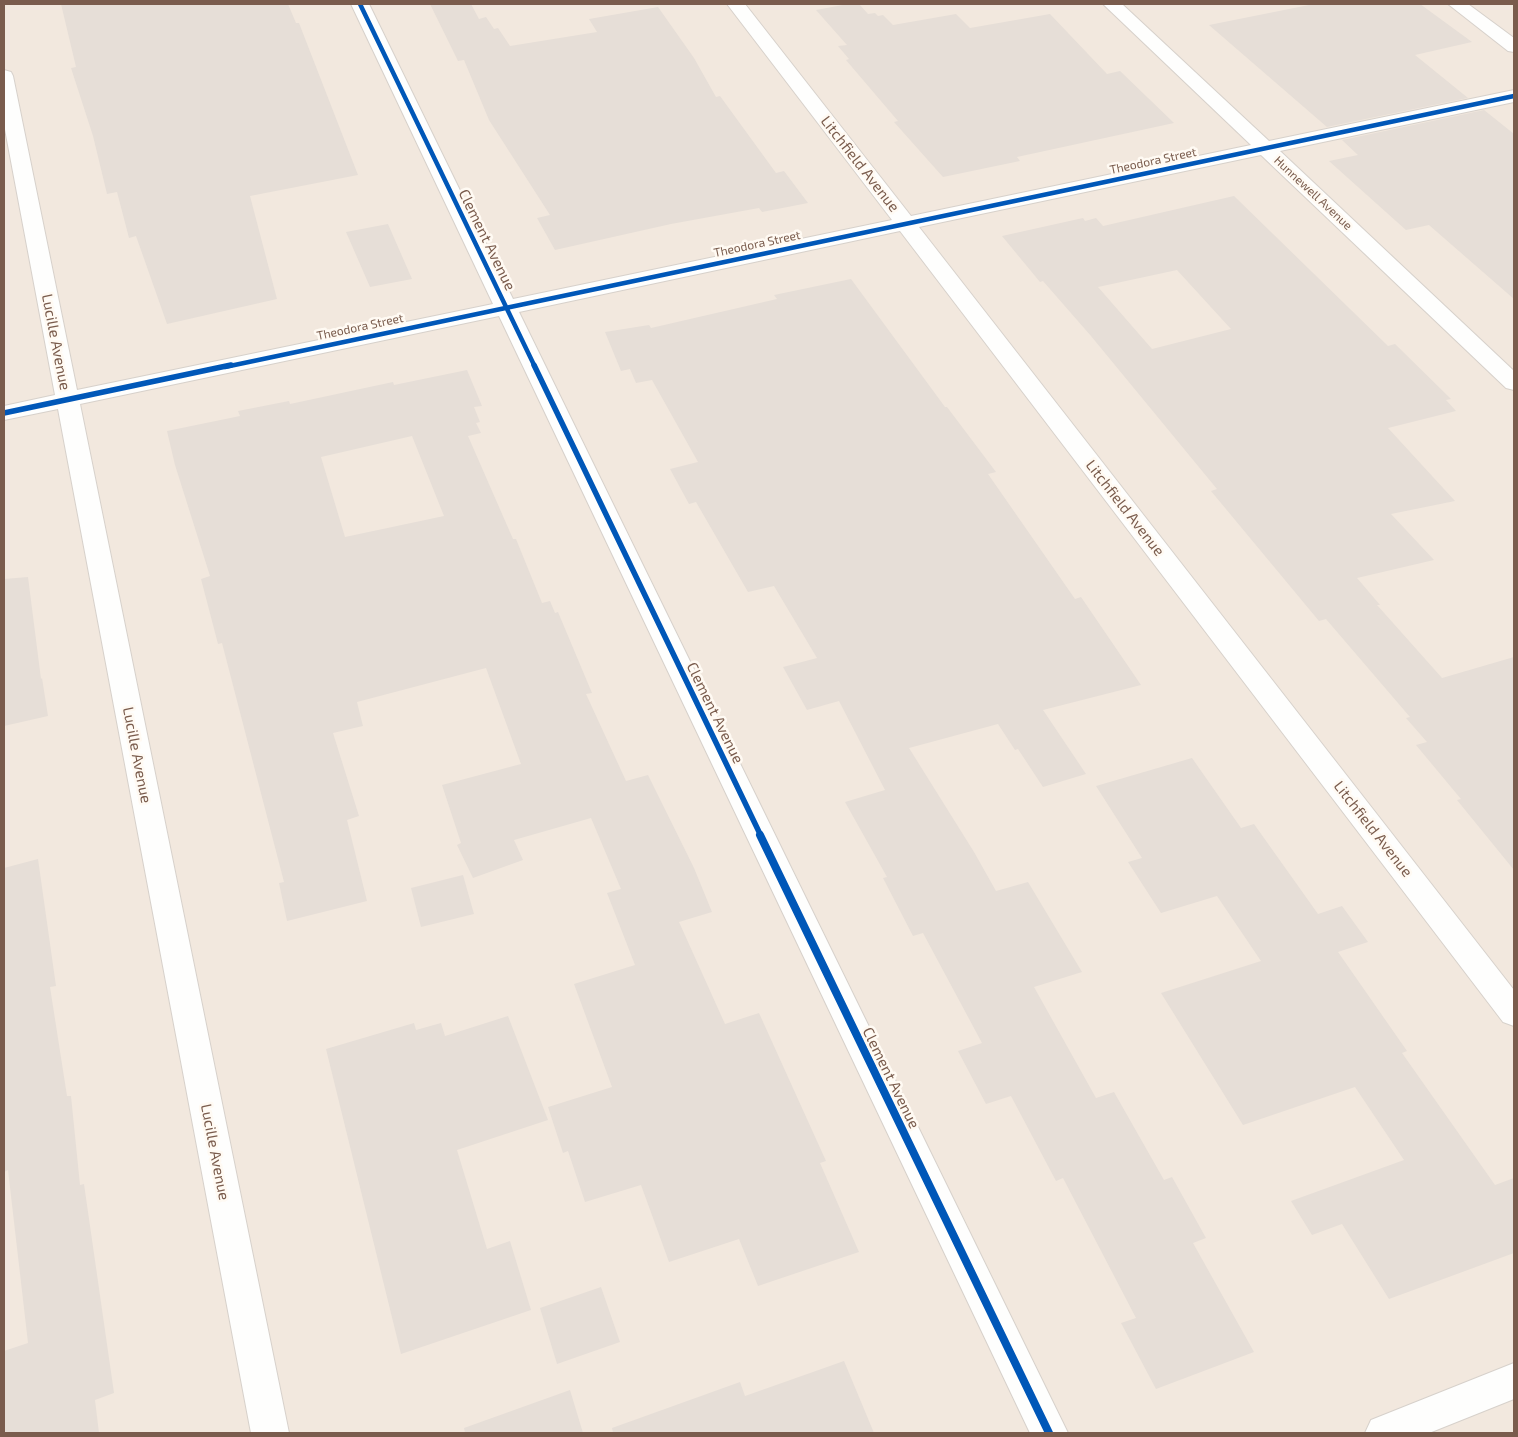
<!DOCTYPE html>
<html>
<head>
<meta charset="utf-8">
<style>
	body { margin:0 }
	#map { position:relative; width:1518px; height:1437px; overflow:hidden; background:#f9f5f0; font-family:"Exo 2",sans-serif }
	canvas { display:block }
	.frame { position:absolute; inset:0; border:5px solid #7a5c4d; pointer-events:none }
</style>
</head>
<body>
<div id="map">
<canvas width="1518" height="1437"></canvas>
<div class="frame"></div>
</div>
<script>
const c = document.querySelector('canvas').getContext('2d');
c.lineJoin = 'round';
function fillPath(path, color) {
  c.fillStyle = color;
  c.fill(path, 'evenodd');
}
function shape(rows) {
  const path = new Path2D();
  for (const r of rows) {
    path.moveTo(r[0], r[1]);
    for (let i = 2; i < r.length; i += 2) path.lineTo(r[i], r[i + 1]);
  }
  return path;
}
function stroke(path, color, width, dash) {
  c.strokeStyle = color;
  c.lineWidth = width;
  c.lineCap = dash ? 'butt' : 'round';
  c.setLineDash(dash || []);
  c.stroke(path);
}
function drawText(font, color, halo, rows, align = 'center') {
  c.font = font + ' "Exo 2",sans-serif';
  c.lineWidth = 5;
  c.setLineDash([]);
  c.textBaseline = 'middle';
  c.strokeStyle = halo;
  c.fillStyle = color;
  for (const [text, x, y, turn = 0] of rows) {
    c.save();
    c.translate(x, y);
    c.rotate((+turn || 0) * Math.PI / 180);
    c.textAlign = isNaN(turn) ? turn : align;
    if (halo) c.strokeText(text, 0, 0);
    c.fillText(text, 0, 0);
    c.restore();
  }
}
fillPath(shape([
	[4,4,1514,4,1514,1433,4,1433]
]), '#f2e8de');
fillPath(shape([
	[61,4,288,4,296,23,299,23,358,175,250,196,277,299,167,324,136,236,129,238,117,192,107,194,93,136,71,68,76,67],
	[430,4,471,4,479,19,486,17,494,29,498,28,510,46,597,32,589,19,658,7,694,58,716,97,720,96,776,173,784,171,808,203,762,212,759,208,671,224,555,250,537,218,550,215,489,120,464,60,458,61],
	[848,4,859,4,868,14,875,13,878,16,883,15,893,25,956,14,970,28,1050,14,1107,74,1120,71,1174,123,1017,157,1020,161,943,177,894,122,898,121,846,60,849,59,838,46,847,45,816,10],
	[1314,4,1420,4,1472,42,1415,55,1468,98,1327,127,1209,25],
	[1484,110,1514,134,1514,299,1429,225,1406,230,1329,161,1358,155,1342,140],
	[1234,196,1388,346,1395,344,1451,399,1446,400,1456,411,1388,428,1455,501,1391,514,1434,560,1357,578,1380,605,1377,605,1442,678,1514,657,1514,870,1457,800,1461,799,1416,745,1427,742,1406,718,1410,717,1326,619,1319,621,1211,491,1217,489,1091,336,1043,281,1040,282,1002,236,1083,218,1085,221,1096,218,1103,226],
	[1177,270,1231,329,1152,349,1098,287],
	[388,224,412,279,370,287,346,232],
	[851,279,945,407,947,407,996,472,988,474,1075,599,1081,597,1141,685,1043,710,1086,774,1043,787,1018,749,1015,750,998,724,909,748,974,852,996,891,1028,882,1082,972,1034,987,1096,1098,1114,1092,1164,1180,1172,1177,1206,1238,1193,1243,1254,1352,1156,1389,1121,1323,1136,1318,1063,1178,1056,1181,1011,1096,986,1104,958,1051,982,1043,923,933,913,936,883,878,887,877,845,802,885,790,839,701,807,710,783,667,817,658,774,586,748,592,696,502,689,504,670,469,698,462,652,380,636,383,630,369,621,371,605,332,649,325,651,328,777,299,774,295],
	[467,370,482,406,474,407,480,422,476,423,481,433,468,436,513,539,516,539,542,603,550,601,555,613,558,612,592,693,586,694,626,781,648,775,694,868,712,912,679,922,725,1024,759,1013,826,1161,820,1163,859,1252,758,1286,739,1239,669,1262,641,1185,585,1202,568,1151,563,1153,548,1107,612,1087,574,984,635,965,607,893,621,889,591,818,514,840,523,860,473,878,457,845,461,843,442,785,521,764,486,668,357,702,363,726,333,733,359,816,347,820,367,901,287,921,279,883,284,882,222,643,218,644,201,579,210,576,175,465,167,431,240,416,238,411,289,401,290,404,393,382,394,385],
	[412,436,444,516,345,537,321,457],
	[28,577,41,679,42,678,48,716,4,726,4,579],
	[1192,758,1241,828,1254,824,1318,914,1342,906,1368,942,1338,952,1407,1051,1402,1053,1495,1185,1514,1178,1514,1253,1389,1299,1342,1224,1312,1235,1291,1201,1404,1160,1355,1087,1243,1125,1161,993,1261,961,1217,896,1161,913,1128,862,1142,858,1096,786],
	[38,859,56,986,50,987,67,1096,71,1096,80,1185,84,1184,114,1393,95,1400,99,1433,4,1433,4,1351,28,1343,8,1170,4,1172,4,868],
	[463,875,474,914,421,927,411,888],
	[508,1016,548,1120,457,1150,487,1249,510,1241,531,1310,401,1354,326,1049,414,1023,416,1030,441,1023,445,1036],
	[601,1287,620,1342,557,1364,540,1308],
	[844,1361,874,1433,613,1433,612,1428,740,1382,745,1396],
	[570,1390,583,1433,465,1433,464,1428]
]), '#e6ded7');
const street = shape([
	[351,4,369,4,513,299,892,220,727,4,745,4,911,216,1251,145,1103,4,1122,4,1269,141,1514,90,1514,102,1280,151,1514,371,1514,390,1506,388,1261,155,919,227,1514,990,1514,1026,1503,1022,900,231,519,312,1068,1433,1030,1433,499,316,80,404,289,1433,251,1433,58,409,4,420,4,406,55,395,4,124,4,70,11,72,13,76,77,390,493,304,351,4],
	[1448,4,1468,4,1514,38,1514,52,1508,51,1448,4],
	[1514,1363,1514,1399,1429,1433,1365,1433,1371,1420,1514,1363]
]);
stroke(street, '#d7d1cb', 2);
fillPath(street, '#fefefd');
stroke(shape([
	[360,4,535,367],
	[225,367,1514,96]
]), '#0057b8', 4.5);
stroke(shape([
	[534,365,761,836],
	[4,413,231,365]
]), '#0057b8', 5.5);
stroke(shape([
	[760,835,1049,1433]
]), '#0057b8', 8);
drawText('12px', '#7a5c4d', '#fffaf3', [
	["Theodora Street",1153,161,-12],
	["Hunnewell Avenue",1313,193,43],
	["Theodora Street",757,244,-12],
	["Theodora Street",360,327,-12]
]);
drawText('15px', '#7a5c4d', '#fffaf3', [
	["Litchfield Avenue",860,164,52],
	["Clement Avenue",487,240,64],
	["Lucille Avenue",56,342,79],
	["Litchfield Avenue",1125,508,52],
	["Clement Avenue",715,713,64],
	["Lucille Avenue",137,755,79],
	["Litchfield Avenue",1373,829,52],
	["Clement Avenue",891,1078,64],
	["Lucille Avenue",215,1152,79]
]);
</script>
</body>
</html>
